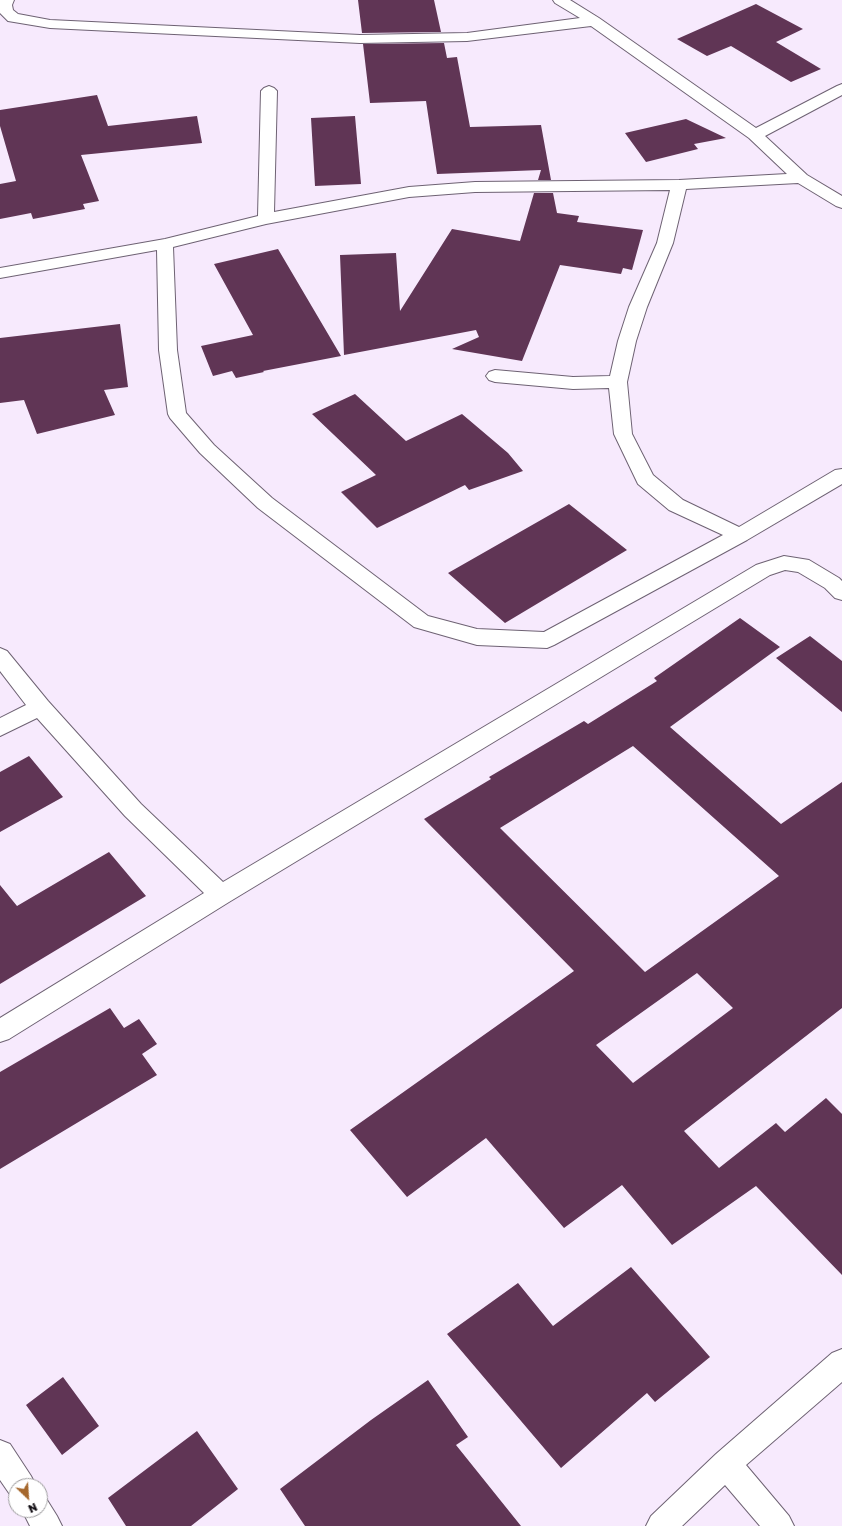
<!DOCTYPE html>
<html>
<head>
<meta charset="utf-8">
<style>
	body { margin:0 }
	#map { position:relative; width:842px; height:1526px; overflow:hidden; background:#f7eafd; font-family:"Golos Text",sans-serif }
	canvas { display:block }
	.north { position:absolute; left:8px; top:1478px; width:40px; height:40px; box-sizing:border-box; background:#fff; border:1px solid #9f9ea0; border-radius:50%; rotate:155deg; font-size:11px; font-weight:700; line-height:16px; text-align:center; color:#100c12 }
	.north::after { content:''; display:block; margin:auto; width:14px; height:18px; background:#a5672c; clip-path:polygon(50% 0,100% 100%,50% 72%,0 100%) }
</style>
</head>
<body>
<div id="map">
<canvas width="842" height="1526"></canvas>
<div class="north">N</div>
</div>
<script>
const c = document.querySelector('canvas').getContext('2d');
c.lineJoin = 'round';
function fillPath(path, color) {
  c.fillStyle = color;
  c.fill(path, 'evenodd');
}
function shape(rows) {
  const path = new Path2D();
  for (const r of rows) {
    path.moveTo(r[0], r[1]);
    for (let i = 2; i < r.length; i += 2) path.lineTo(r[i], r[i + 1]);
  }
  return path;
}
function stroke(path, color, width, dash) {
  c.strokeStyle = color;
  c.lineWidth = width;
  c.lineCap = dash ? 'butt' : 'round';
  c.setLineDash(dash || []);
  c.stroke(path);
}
fillPath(shape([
	[358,0,434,0,441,32,362,33],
	[756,4,803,29,776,42,821,69,791,82,731,46,707,56,677,39],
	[444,43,447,58,457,57,470,127,541,125,551,180,538,180,541,170,437,174,426,101,370,103,363,44],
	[97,95,108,126,197,116,202,143,81,155,99,201,83,204,85,209,33,219,31,213,0,219,0,184,16,181,0,126,0,110],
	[355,116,361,184,315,186,311,118],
	[686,119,726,138,694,144,698,149,646,162,625,133],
	[534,193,553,193,557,213,579,216,577,222,643,230,632,270,623,268,621,274,560,265,522,361,452,349,479,337,476,330,344,355,340,255,396,253,400,311,452,229,520,241],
	[278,249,341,356,263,371,264,372,236,378,232,371,213,376,201,346,253,335,214,264],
	[120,324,128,387,104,390,115,415,37,434,24,400,0,403,0,338],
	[355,394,406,441,462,414,508,453,523,471,469,490,465,485,377,528,341,492,376,475,312,414],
	[569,504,627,550,505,623,448,573],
	[740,618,780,647,670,727,781,824,842,782,842,1008,684,1131,719,1168,776,1123,785,1132,826,1098,842,1114,842,1275,756,1186,672,1245,622,1185,564,1228,486,1138,407,1197,350,1130,574,971,424,819,491,779,489,777,584,721,588,724,657,681,654,678],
	[633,746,779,876,645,972,500,828],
	[697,973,733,1008,633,1083,596,1045],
	[810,636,842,661,842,712,776,658],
	[29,756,63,797,0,832,0,772],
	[109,852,146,896,0,984,0,885,17,906],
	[110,1008,124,1028,139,1019,157,1044,142,1054,157,1075,0,1169,0,1072],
	[631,1267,710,1357,655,1402,647,1393,561,1468,447,1334,518,1283,553,1326],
	[63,1377,99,1426,62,1455,26,1405],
	[428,1380,468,1437,456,1445,521,1526,305,1526,280,1489,371,1420],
	[197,1431,238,1489,191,1526,126,1526,108,1498]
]), '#603555');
const minor = shape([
	[0,0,14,0,12,5,13,10,18,14,50,20,360,35,467,33,580,18,555,3,553,0,570,0,599,18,756,128,837,86,842,84,842,95,765,136,807,175,842,196,842,208,836,206,798,183,686,189,673,243,647,307,636,341,627,382,632,434,653,475,683,500,739,527,835,470,842,469,842,484,747,540,554,645,547,648,477,645,414,627,258,508,200,453,170,418,168,414,159,350,157,250,0,278,0,268,165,239,258,216,261,91,264,88,269,86,274,88,277,91,274,212,409,187,475,182,679,180,787,174,749,138,591,26,467,41,360,43,50,28,8,21,0,13,0,0],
	[670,190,657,243,629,307,618,341,610,376,573,377,495,370,489,372,486,376,489,380,495,382,573,389,609,388,614,434,638,484,669,510,723,535,544,632,477,629,428,616,272,498,214,445,186,413,177,350,173,247,266,224,409,197,475,192,670,190],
	[784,556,809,560,839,578,842,581,842,600,835,598,825,588,798,572,785,570,770,575,229,902,9,1039,0,1042,0,1018,204,893,125,816,37,718,0,736,0,718,26,705,0,671,0,648,7,651,48,701,141,804,223,882,756,565,784,556],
	[842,1349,842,1382,746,1465,789,1516,794,1526,760,1526,725,1485,682,1526,646,1526,651,1516,716,1454,832,1353,842,1349],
	[0,1440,10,1444,31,1476,36,1486,16,1486,16,1499,11,1496,0,1480,0,1440],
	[40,1496,47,1500,57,1516,62,1526,30,1526,22,1510,40,1510,40,1496]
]);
stroke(minor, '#6e6273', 2);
fillPath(minor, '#fff');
</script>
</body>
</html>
